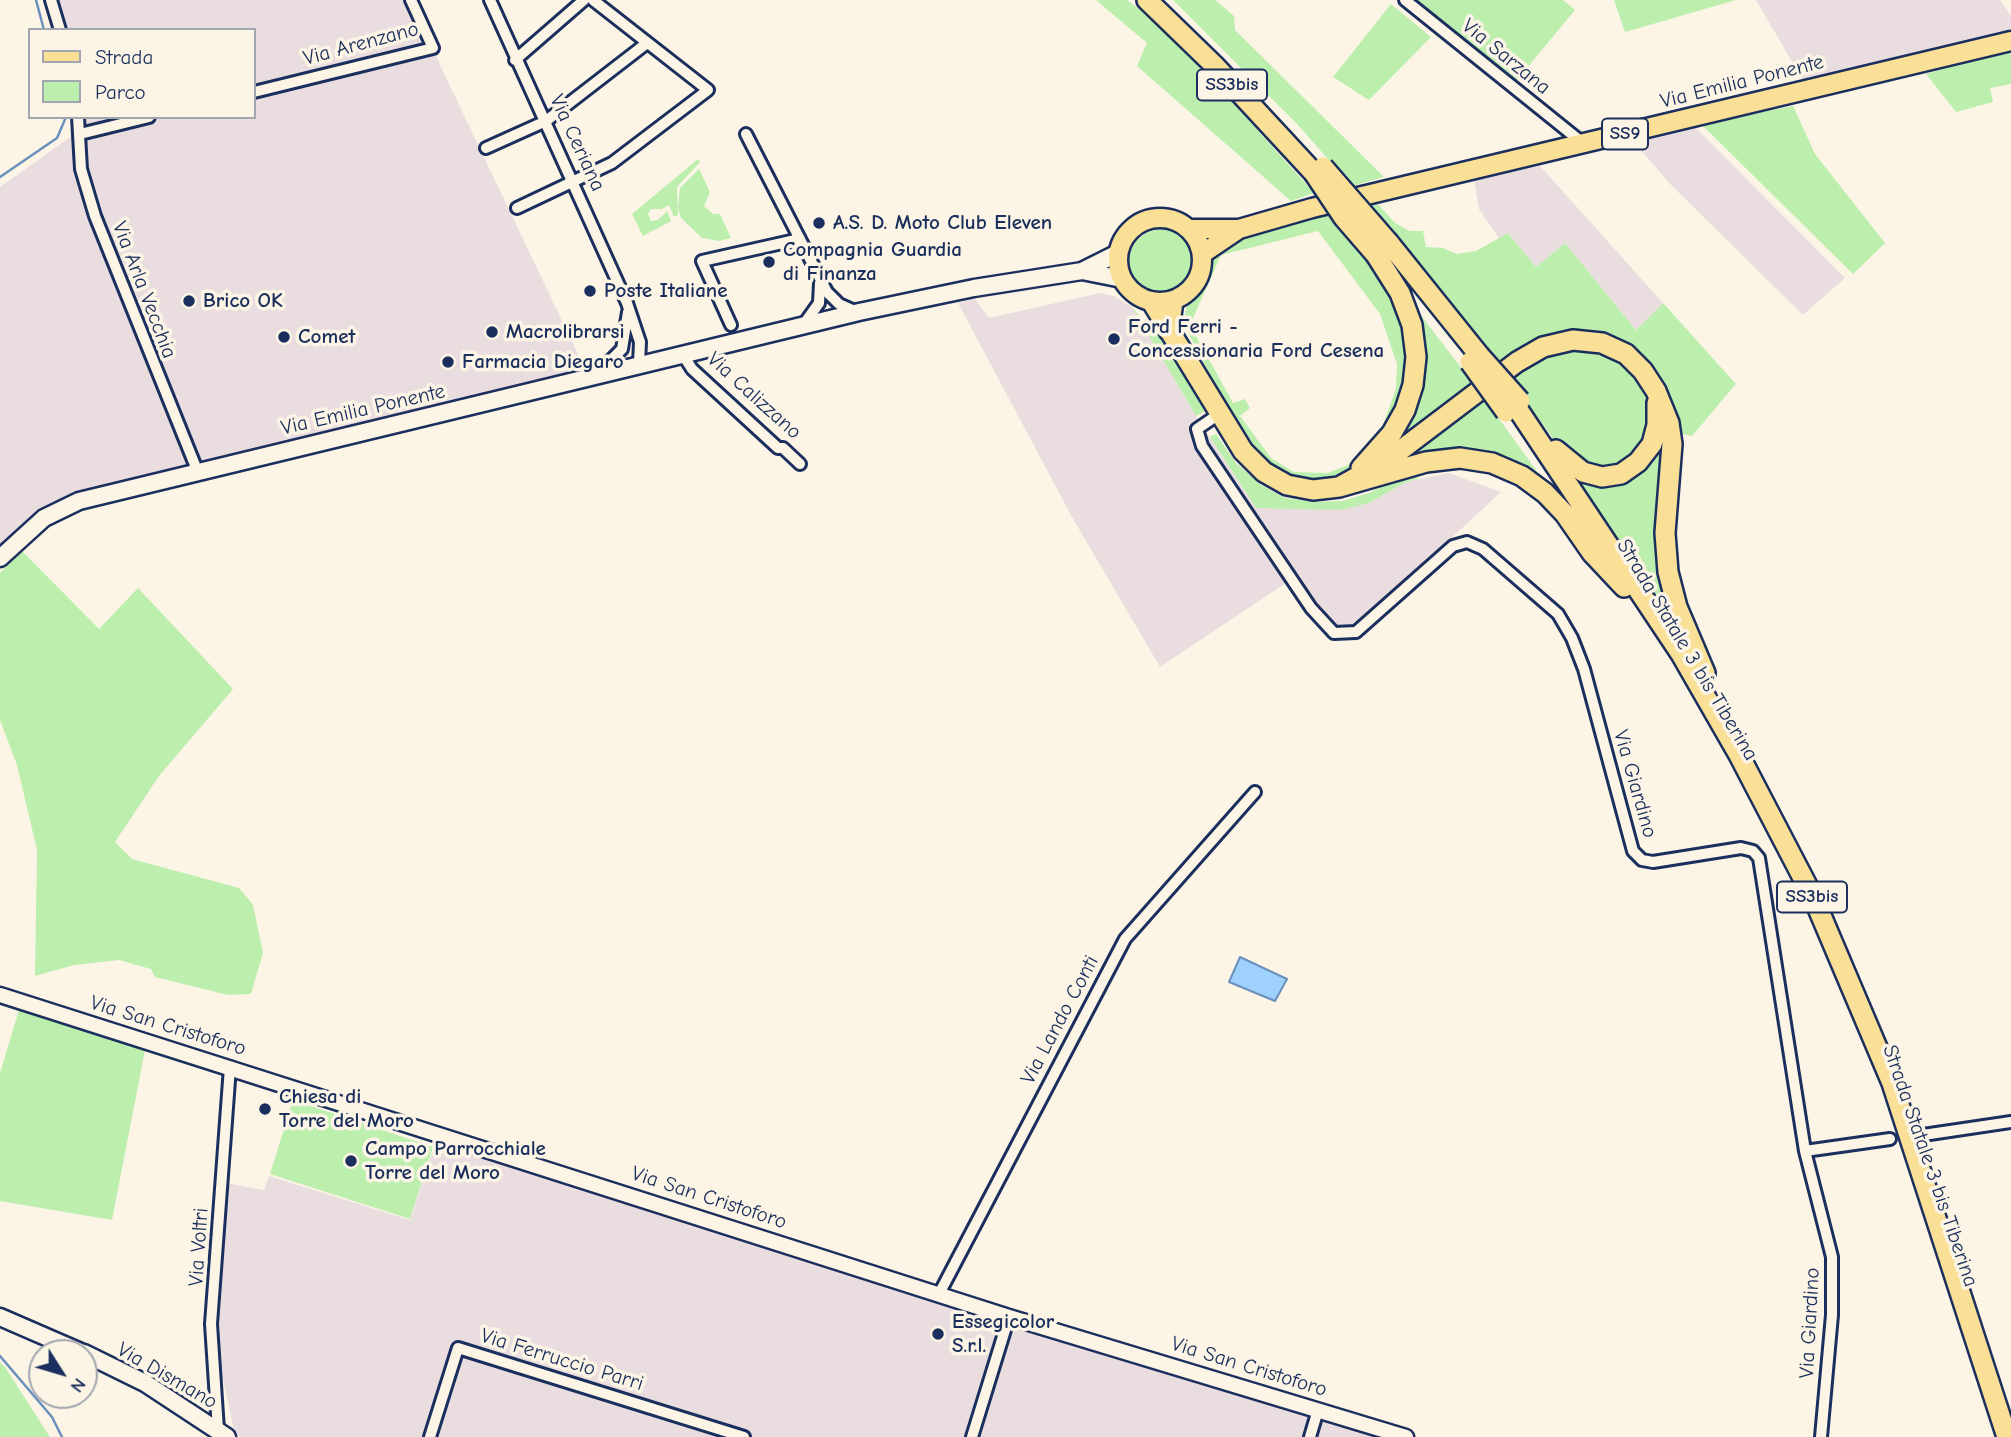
<!DOCTYPE html>
<html>
<head>
<meta charset="utf-8">
<style>
	body { margin:0 }
	#map { position:relative; width:2011px; height:1437px; overflow:hidden; background:#fcf5e5; font-family:"Comic Neue",sans-serif }
	canvas { display:block }
	.legend { position:absolute; left:28px; top:28px; width:228px; height:91px; box-sizing:border-box; background:#fcf5e5; border:2px solid #a2a6af; margin:0; padding:9px 12px; list-style:none; font-size:21px; color:#1b2f5e }
	.legend li { display:flex; align-items:center; gap:14px; height:35px }
	.legend b { width:35px; border:2px solid #a2a6af }
	.north { position:absolute; left:28px; top:1339px; width:70px; height:70px; box-sizing:border-box; background:#fcf5e5; border:2px solid #a2a6af; border-radius:50%; rotate:127deg; font-size:19px; font-weight:700; line-height:28px; text-align:center; color:#1b2f5e }
	.north::after { content:''; display:block; margin:auto; width:24px; height:32px; background:#1b2f5e; clip-path:polygon(50% 0,100% 100%,50% 72%,0 100%) }
</style>
</head>
<body>
<div id="map">
<canvas width="2011" height="1437"></canvas>
<ul class="legend">
<li><b style="height:9px;background:#fadf96"></b>Strada</li>
<li><b style="height:19px;background:#bceeae"></b>Parco</li>
</ul>
<div class="north">N</div>
</div>
<script>
const c = document.querySelector('canvas').getContext('2d');
c.lineJoin = 'round';
function fillPath(path, color) {
  c.fillStyle = color;
  c.fill(path, 'evenodd');
}
function shape(rows) {
  const path = new Path2D();
  for (const r of rows) {
    if (r.length === 3) {
      path.moveTo(r[0] + r[2], r[1]);
      path.arc(r[0], r[1], r[2], 0, 2 * Math.PI);
      continue;
    }
    path.moveTo(r[0], r[1]);
    for (let i = 2; i < r.length; i += 2) path.lineTo(r[i], r[i + 1]);
  }
  return path;
}
function stroke(path, color, width, dash) {
  c.strokeStyle = color;
  c.lineWidth = width;
  c.lineCap = dash ? 'butt' : 'round';
  c.setLineDash(dash || []);
  c.stroke(path);
}
function drawText(font, color, halo, rows, align = 'center') {
  c.font = font + ' "Comic Neue",sans-serif';
  c.lineWidth = 7;
  c.setLineDash([]);
  c.textBaseline = 'middle';
  c.strokeStyle = halo;
  c.fillStyle = color;
  for (const [text, x, y, turn = 0] of rows) {
    c.save();
    c.translate(x, y);
    c.rotate((+turn || 0) * Math.PI / 180);
    c.textAlign = isNaN(turn) ? turn : align;
    if (halo) c.strokeText(text, 0, 0);
    c.fillText(text, 0, 0);
    c.restore();
  }
}
fillPath(shape([
	[45,0,409,0,586,371,392,416,81,496,0,551,0,187,83,128,82,117,254,117,254,30,61,30,50,14],
	[1756,0,2000,0,2011,16,2011,36,1805,84],
	[1694,126,1845,278,1803,315,1671,185,1632,140],
	[1540,166,1663,303,1636,330,1565,243,1536,267,1508,233,1499,238,1479,209,1474,179],
	[1100,293,1114,296,1132,307,1196,416,1256,508,1369,503,1406,482,1449,473,1501,492,1354,628,1333,625,1315,604,1298,575,1160,667,1072,517,958,303,975,299,989,318],
	[436,1140,1390,1437,240,1437,234,1430,216,1346,226,1183,264,1190,269,1176,410,1220]
]), '#eadddf');
fillPath(shape([
	[1096,0,1127,0,1150,17,1189,54,1314,193,1291,201,1137,66,1147,43],
	[1173,0,1215,0,1234,16,1235,30,1384,177,1352,186,1297,124],
	[1416,0,1563,0,1575,10,1517,80],
	[1614,0,1736,0,1625,32],
	[1391,4,1431,37,1369,100,1333,77],
	[2011,48,2011,84,1990,88,1993,102,1956,112,1926,74],
	[1793,106,1815,154,1885,243,1853,274,1701,124],
	[698,159,700,162,677,187,678,215,674,217,669,205,662,209,651,209,648,214,651,221,658,220,667,211,671,221,643,236,632,214],
	[699,169,710,192,704,206,713,214,720,214,731,238,719,241,702,238,681,218,678,208,680,188],
	[1378,204,1395,223,1410,231,1423,231,1426,247,1443,248,1457,254,1476,251,1508,233,1536,267,1565,243,1636,330,1663,303,1736,384,1692,436,1678,433,1674,408,1664,382,1640,357,1606,339,1500,366,1367,207],
	[1330,212,1371,263,1405,320,1410,381,1372,451,1350,471,1332,478,1303,479,1282,472,1263,460,1232,417,1183,323,1187,306,1203,285,1211,263,1221,247,1241,234],
	[1318,231,1380,314,1397,364,1396,388,1381,431,1373,445,1349,465,1327,473,1294,472,1271,458,1240,416,1250,408,1245,399,1233,403,1190,325,1221,255],
	[1162,262,33],
	[1409,300,1476,387,1370,467,1407,422],
	[1132,307,1154,333,1161,331,1205,411,1196,416],
	[1576,349,1603,353,1622,363,1639,380,1650,400,1646,443,1620,467,1602,470,1563,452,1510,379,1546,355],
	[1484,398,1557,499,1492,460,1388,470],
	[1663,429,1666,446,1684,642,1567,470,1601,484],
	[1216,434,1236,463,1261,485,1285,498,1314,502,1342,501,1369,493,1415,471,1418,479,1406,482,1369,503,1341,510,1256,508,1210,437],
	[21,550,99,629,138,588,233,689,159,776,115,842,132,859,239,888,253,905,263,953,251,994,228,995,155,977,151,969,119,960,74,965,35,976,37,850,17,765,0,720,0,573],
	[19,1010,145,1050,112,1220,0,1201,0,1073],
	[293,1100,433,1147,410,1219,270,1174],
	[0,1362,5,1367,50,1437,0,1437]
]), '#bceeae');
const water = shape([
	[1240,957,1287,979,1275,1001,1229,982,1240,957]
]);
fillPath(water, '#9ed1fc');
stroke(water, '#6a90bd', 2);
stroke(shape([
	[36,0,44,30],
	[0,177,57,138,66,117],
	[0,1356,52,1417,62,1437]
]), '#6a90bd', 2.5);
const minor = shape([
	[51,0,60,30],
	[490,0,627,303,640,342,639,364],
	[1405,0,1584,144],
	[515,60,584,0],
	[254,92,433,48,411,0],
	[78,117,81,169,95,216,197,470],
	[80,134,149,117],
	[746,134,827,292,839,304,857,312],
	[486,148,546,121,647,43],
	[517,208,612,163,708,90,593,0],
	[804,324,819,303,820,283],
	[731,325,702,261,800,239],
	[683,355,692,369,778,448,783,448,800,464],
	[598,373,622,349,628,312],
	[1219,414,1197,429,1202,446,1311,608,1334,633,1356,632,1453,546,1467,542,1483,549,1558,614,1572,638,1584,669,1633,851,1642,860,1653,862,1741,848,1753,851,1759,858,1805,1151,1832,1257,1832,1315,1821,1437],
	[1923,1135,2011,1122],
	[1805,1151,1890,1139],
	[939,1294,1125,939,1255,792],
	[218,1430,211,1324,230,1067],
	[430,1437,458,1348,744,1437],
	[972,1437,1009,1317],
	[1310,1437,1318,1410]
]);
const tertiary = shape([
	[0,995,1009,1317,1406,1437]
]);
const secondary = shape([
	[1082,271,1122,279],
	[0,558,44,518,79,501,859,312,974,288,1082,271,1118,253],
	[0,1317,83,1353],
	[84,1353,145,1383,227,1437]
]);
const primary = shape([
	[1160,260,42],
	[1189,229,1239,229,1312,208,2011,41],
	[1202,254,1239,229]
]);
const trunk = shape([
	[1147,0,1214,65,1314,173],
	[1389,243,1479,355],
	[1152,302,1243,451,1264,472,1287,485,1313,490,1339,487,1426,462,1460,458,1492,463,1522,476,1545,493,1565,514,1592,553,1624,587],
	[1169,331,1173,301],
	[1515,405,1681,654,1739,755,1814,899,1892,1083,2007,1437],
	[1556,450,1583,472,1602,477,1621,474,1638,462,1652,444,1657,425,1657,403],
	[1361,468,1392,433,1405,410,1413,385,1416,357,1412,325,1400,293,1376,255],
	[1339,487,1389,459,1517,362,1543,347,1573,340,1602,343,1626,354,1643,371,1656,391,1669,423,1672,444,1665,533,1668,572,1677,607,1705,673]
]);
stroke(minor, '#1b2f5e', 16);
stroke(tertiary, '#1b2f5e', 19);
stroke(secondary, '#1b2f5e', 21);
stroke(primary, '#1b2f5e', 23);
stroke(trunk, '#1b2f5e', 24);
stroke(minor, '#fcf5e5', 10);
stroke(tertiary, '#fcf5e5', 14);
stroke(secondary, '#fcf5e5', 16);
stroke(primary, '#fadf96', 18);
stroke(trunk, '#fadf96', 19);
const trunkBridge = shape([
	[1323,167,1389,243],
	[1314,173,1344,218,1376,255],
	[1479,355,1520,401],
	[1470,362,1506,412]
]);
stroke(trunkBridge, '#1b2f5e', 24, []);
stroke(trunkBridge, '#fadf96', 19);
for (const [x, y, r, color] of [
	[819,223,7,"#1b2f5e"],
	[769,262,7,"#1b2f5e"],
	[590,291,7,"#1b2f5e"],
	[189,301,7,"#1b2f5e"],
	[492,332,7,"#1b2f5e"],
	[284,337,7,"#1b2f5e"],
	[1114,339,7,"#1b2f5e"],
	[448,362,7,"#1b2f5e"],
	[265,1109,7,"#1b2f5e"],
	[351,1161,7,"#1b2f5e"],
	[938,1334,7,"#1b2f5e"]
]) {
  const dot = new Path2D();
  dot.arc(x, y, r, 0, 2 * Math.PI);
  c.fillStyle = color;
  c.fill(dot);
  stroke(dot, '#fcf5e5', 2.5);
}
for (const [x, y, w] of [
	[1232,85,70],
	[1625,134,46],
	[1812,897,70]
]) {
  const box = new Path2D();
  box.roundRect(x - w / 2, y - 15.5, w, 31, 5);
  c.fillStyle = '#fcf5e5';
  c.fill(box);
  stroke(box, '#1b2f5e', 2);
}
drawText('bold 19px', '#1b2f5e', null, [
	["SS3bis",1232,85],
	["SS9",1625,134],
	["SS3bis",1812,897]
]);
drawText('21px', '#1b2f5e', '#fcf5e5', [
	["Via Arenzano",361,44,-15],
	["Via Sarzana",1506,57,39],
	["Via Emilia Ponente",1742,82,-14],
	["Via Ceriana",577,143,65],
	["Via Arla Vecchia",144,290,69],
	["Via Calizzano",754,396,42],
	["Via Emilia Ponente",363,410,-13],
	["Strada Statale 3 bis Tiberina",1687,650,59],
	["Via Giardino",1635,784,74],
	["Via Lando Conti",1060,1020,-62],
	["Via San Cristoforo",168,1026,17],
	["Strada Statale 3 bis Tiberina",1930,1166,71],
	["Via San Cristoforo",709,1198,18],
	["Via Voltri",199,1247,-86],
	["Via Giardino",1810,1323,-87],
	["Via Ferruccio Parri",562,1360,17],
	["Via San Cristoforo",1249,1367,17],
	["Via Dismano",167,1376,30]
]);
drawText('bold 21px', '#1b2f5e', '#fcf5e5', [
	["A.S. D. Moto Club Eleven",833,223],
	["Compagnia Guardia",783,250],
	["di Finanza",783,274],
	["Poste Italiane",604,291],
	["Brico OK",203,301],
	["Ford Ferri -",1128,327],
	["Concessionaria Ford Cesena",1128,351],
	["Macrolibrarsi",506,332],
	["Comet",298,337],
	["Farmacia Diegaro",462,362],
	["Chiesa di",279,1097],
	["Torre del Moro",279,1121],
	["Campo Parrocchiale",365,1149],
	["Torre del Moro",365,1173],
	["Essegicolor",952,1322],
	["S.r.l.",952,1346]
], 'left');
</script>
</body>
</html>
